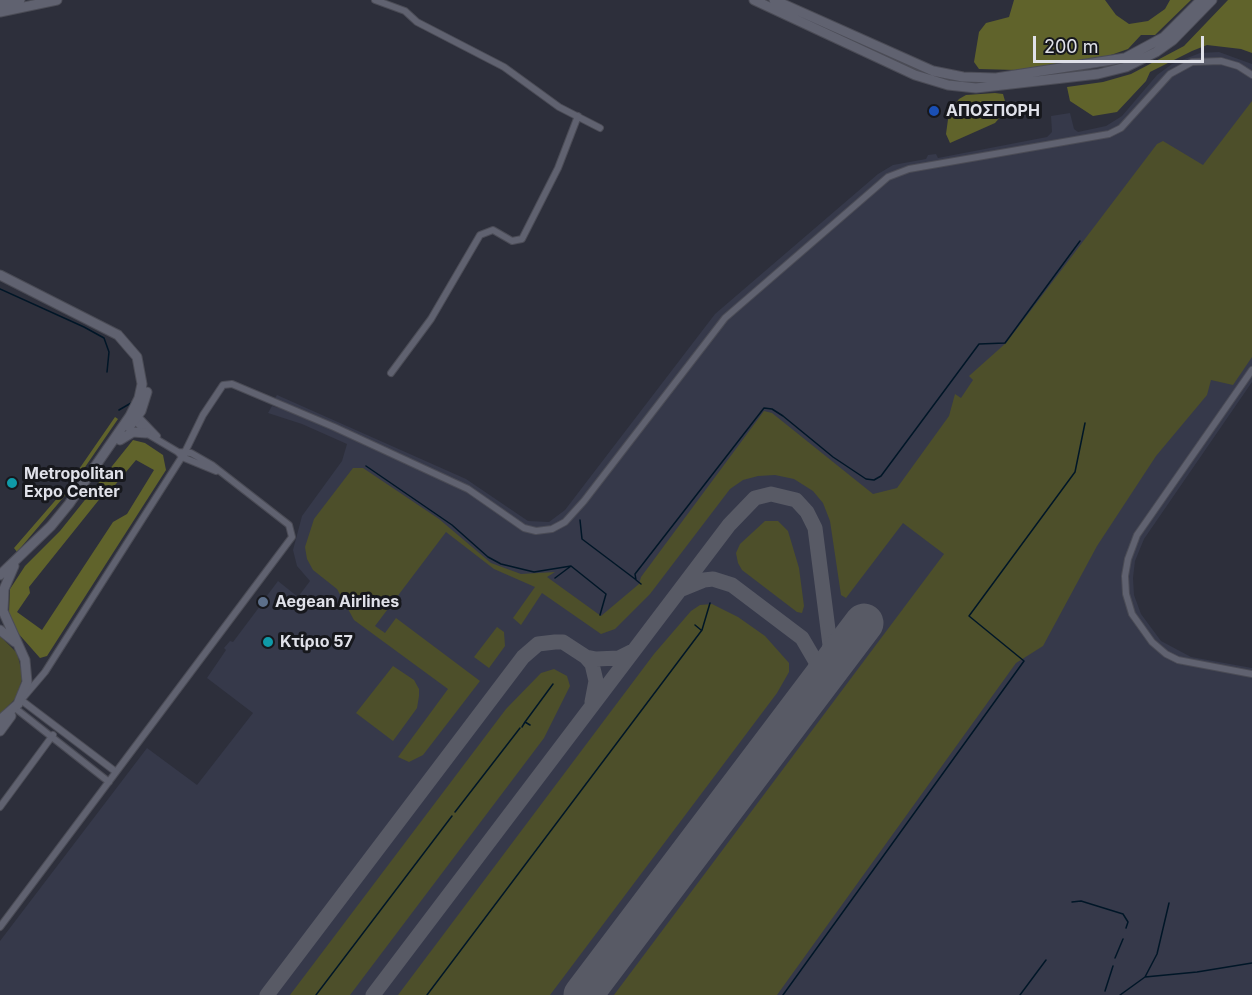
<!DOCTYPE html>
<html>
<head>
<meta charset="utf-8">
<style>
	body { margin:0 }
	#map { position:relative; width:1252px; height:995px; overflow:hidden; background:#2d2f3b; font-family:Inter,sans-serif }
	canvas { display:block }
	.scale { position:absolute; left:1033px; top:36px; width:171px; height:27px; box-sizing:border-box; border:3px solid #e0e1e9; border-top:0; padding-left:8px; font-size:18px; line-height:21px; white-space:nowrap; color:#e0e1e9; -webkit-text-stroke:4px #17181d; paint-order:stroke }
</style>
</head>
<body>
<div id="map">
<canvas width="1252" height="995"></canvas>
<div class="scale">200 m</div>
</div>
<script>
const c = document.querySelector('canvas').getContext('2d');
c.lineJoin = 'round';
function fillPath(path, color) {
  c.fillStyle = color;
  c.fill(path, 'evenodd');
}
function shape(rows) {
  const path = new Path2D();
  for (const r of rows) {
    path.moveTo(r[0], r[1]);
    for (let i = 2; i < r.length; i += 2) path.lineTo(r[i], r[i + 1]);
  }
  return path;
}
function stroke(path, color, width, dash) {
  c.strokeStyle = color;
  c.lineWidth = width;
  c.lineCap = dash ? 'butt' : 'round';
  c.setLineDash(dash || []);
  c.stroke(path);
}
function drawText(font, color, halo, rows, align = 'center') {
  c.font = font + ' Inter,sans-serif';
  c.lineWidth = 6;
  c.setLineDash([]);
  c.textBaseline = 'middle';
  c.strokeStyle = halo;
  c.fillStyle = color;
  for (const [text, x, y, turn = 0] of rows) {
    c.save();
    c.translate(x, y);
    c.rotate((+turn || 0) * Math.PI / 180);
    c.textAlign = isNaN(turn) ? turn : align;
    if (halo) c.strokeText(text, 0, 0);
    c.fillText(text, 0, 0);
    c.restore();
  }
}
fillPath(shape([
	[1219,52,1252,64,1252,382,1144,539,1135,561,1133,578,1134,595,1141,614,1161,641,1191,657,1252,668,1252,995,0,995,0,941,147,748,197,785,253,713,207,678,226,650,224,648,230,641,233,642,260,606,257,604,263,595,266,597,278,581,298,597,310,581,297,566,293,550,302,516,342,461,347,444,302,424,268,413,272,406,279,408,281,402,275,398,277,395,466,479,528,521,549,522,565,510,715,314,878,174,893,165,926,159,928,155,936,154,938,158,1047,137,1052,132,1051,116,1070,113,1074,129,1078,132,1106,126,1122,116,1157,75,1172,64,1200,53]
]), '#36394a');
fillPath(shape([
	[1252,101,1252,357,1233,385,1211,380,1207,395,1156,456,1097,546,1043,646,1016,663,777,995,614,995,944,554,903,523,846,598,841,595,830,521,823,503,813,491,794,479,775,475,758,476,743,480,730,489,650,594,615,629,601,634,542,593,521,625,513,618,535,587,494,569,446,532,375,626,385,633,396,618,480,681,423,755,409,762,398,757,448,689,354,620,337,589,313,570,307,559,305,547,314,519,353,468,363,468,439,519,491,563,521,574,555,572,547,577,601,616,639,584,641,577,764,411,772,413,873,494,897,488,949,416,955,394,961,398,973,380,969,376,1006,343,1157,144,1163,141,1203,165],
	[765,521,778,521,788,531,799,568,804,606,802,613,797,612,742,570,738,563,736,553,740,544],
	[712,604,738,617,765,636,789,663,789,672,777,693,550,995,398,995,654,654,691,611,700,605],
	[497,627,504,632,505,646,489,668,474,657],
	[0,636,17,653,23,676,16,698,0,714],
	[393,666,414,680,419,689,419,696,417,708,393,741,356,713],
	[554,669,567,676,570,686,544,738,350,995,290,995,506,709,541,673]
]), '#4d4f2a');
fillPath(shape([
	[1014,0,1105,0,1116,15,1129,24,1148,21,1165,9,1170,0,1191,0,1155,35,1141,35,1128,49,1108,56,1016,70,979,69,974,62,979,32,986,23,1009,17],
	[1228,0,1252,0,1252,53,1241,49,1207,45,1192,51,1150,72,1146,81,1117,112,1093,116,1070,101,1067,87,1103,82,1131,74,1184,46],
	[995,93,1003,94,1005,101,1003,114,995,123,950,143,946,134,949,112,959,99,966,95],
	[115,417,118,419,68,492,17,552,14,548,66,488],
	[133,440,145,443,163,455,166,470,47,656,40,658,17,632,9,613,10,589,25,566,60,531],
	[136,460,154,470,127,514,113,522,42,630,17,612,30,593,29,587,102,496,105,497]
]), '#60632b');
stroke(shape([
	[0,289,84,327,104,338,109,352,107,372],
	[119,410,131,403],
	[366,466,452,525,488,557,501,564,534,572,571,566],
	[580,520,582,539,635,579],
	[555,578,571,566,606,594,600,615],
	[641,584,636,580,635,574,764,408,772,409,783,416,833,457,866,479,874,480,881,476,979,344,1005,343,1080,241],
	[695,625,701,630],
	[525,722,553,684],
	[522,727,525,722,530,725],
	[455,812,520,728],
	[1072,902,1081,901,1123,914,1128,922,1126,928],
	[1169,903,1157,954,1145,977,1197,972,1252,963],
	[1115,958,1123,939],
	[1105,991,1113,966],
	[316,995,452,816],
	[427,995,702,630,710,603],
	[783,995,1024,661,969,616,1075,472,1085,423],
	[1020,995,1046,960],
	[1120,995,1145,977]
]), '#001627', 1.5);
stroke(shape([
	[682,589,704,580,713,579,732,585,802,638,816,662,815,682],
	[586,657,592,664,596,681,592,702],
	[267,995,523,657,538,644,555,642,563,642,586,657,596,659,619,658,631,652],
	[373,995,729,525,755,498,771,494,796,500,807,512,815,528,830,645,825,667,812,692]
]), '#585a65', 15);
stroke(shape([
	[583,995,864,623]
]), '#585a65', 39);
const street = shape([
	[375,0,405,11,417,22,504,67,559,107,600,128],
	[1252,370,1137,535,1128,559,1125,576,1126,594,1132,614,1152,642,1166,654,1178,660,1252,674],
	[391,373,431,319,480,235,493,230,512,241,522,239,558,168,578,116],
	[135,413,157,436],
	[133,418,146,433,178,452,182,457,216,471],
	[22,699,45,672,185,452,203,415,223,385,232,384,334,427,468,489,524,528,536,531,552,529,565,522,584,501,725,318,888,177,909,169,1109,134,1121,128,1170,74,1192,62,1221,61,1238,66,1252,75],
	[21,700,116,772],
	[15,708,109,782],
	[0,807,53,735],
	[0,927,292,537,289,525,212,465,191,453,178,452]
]);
const secondary = shape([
	[754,0,915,75,948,85,976,88,1098,74,1126,67,1156,52,1173,40,1212,0],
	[774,0,933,71,963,77,996,78,1125,58,1164,37,1201,0],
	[0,4,20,0],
	[0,12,57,0],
	[0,275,118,335,137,357,142,384,139,398,130,416,69,504,51,526,0,575],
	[129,427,141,411,147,392],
	[120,440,133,432,146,433],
	[0,630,15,642],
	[0,720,18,704,27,682,25,660,3,611,4,589,14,566],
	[0,731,11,716]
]);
stroke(street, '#4b4c56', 8);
stroke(secondary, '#4b4c56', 11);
stroke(street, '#606270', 6);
stroke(secondary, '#606270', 9);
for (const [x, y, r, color] of [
	[934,111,6,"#1a4fb4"],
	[12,483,6,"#0f9aa8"],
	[263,602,6,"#5c6f8a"],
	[268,642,6,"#0f9aa8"]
]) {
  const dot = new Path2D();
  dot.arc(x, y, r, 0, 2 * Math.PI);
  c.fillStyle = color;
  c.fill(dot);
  stroke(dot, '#17181d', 2);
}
drawText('bold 16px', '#e0e1e9', '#17181d', [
	["ΑΠΟΣΠΟΡΗ",946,111],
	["Metropolitan",24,474],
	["Expo Center",24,492],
	["Aegean Airlines",275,602],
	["Κτίριο 57",280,642]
], 'left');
</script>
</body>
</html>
